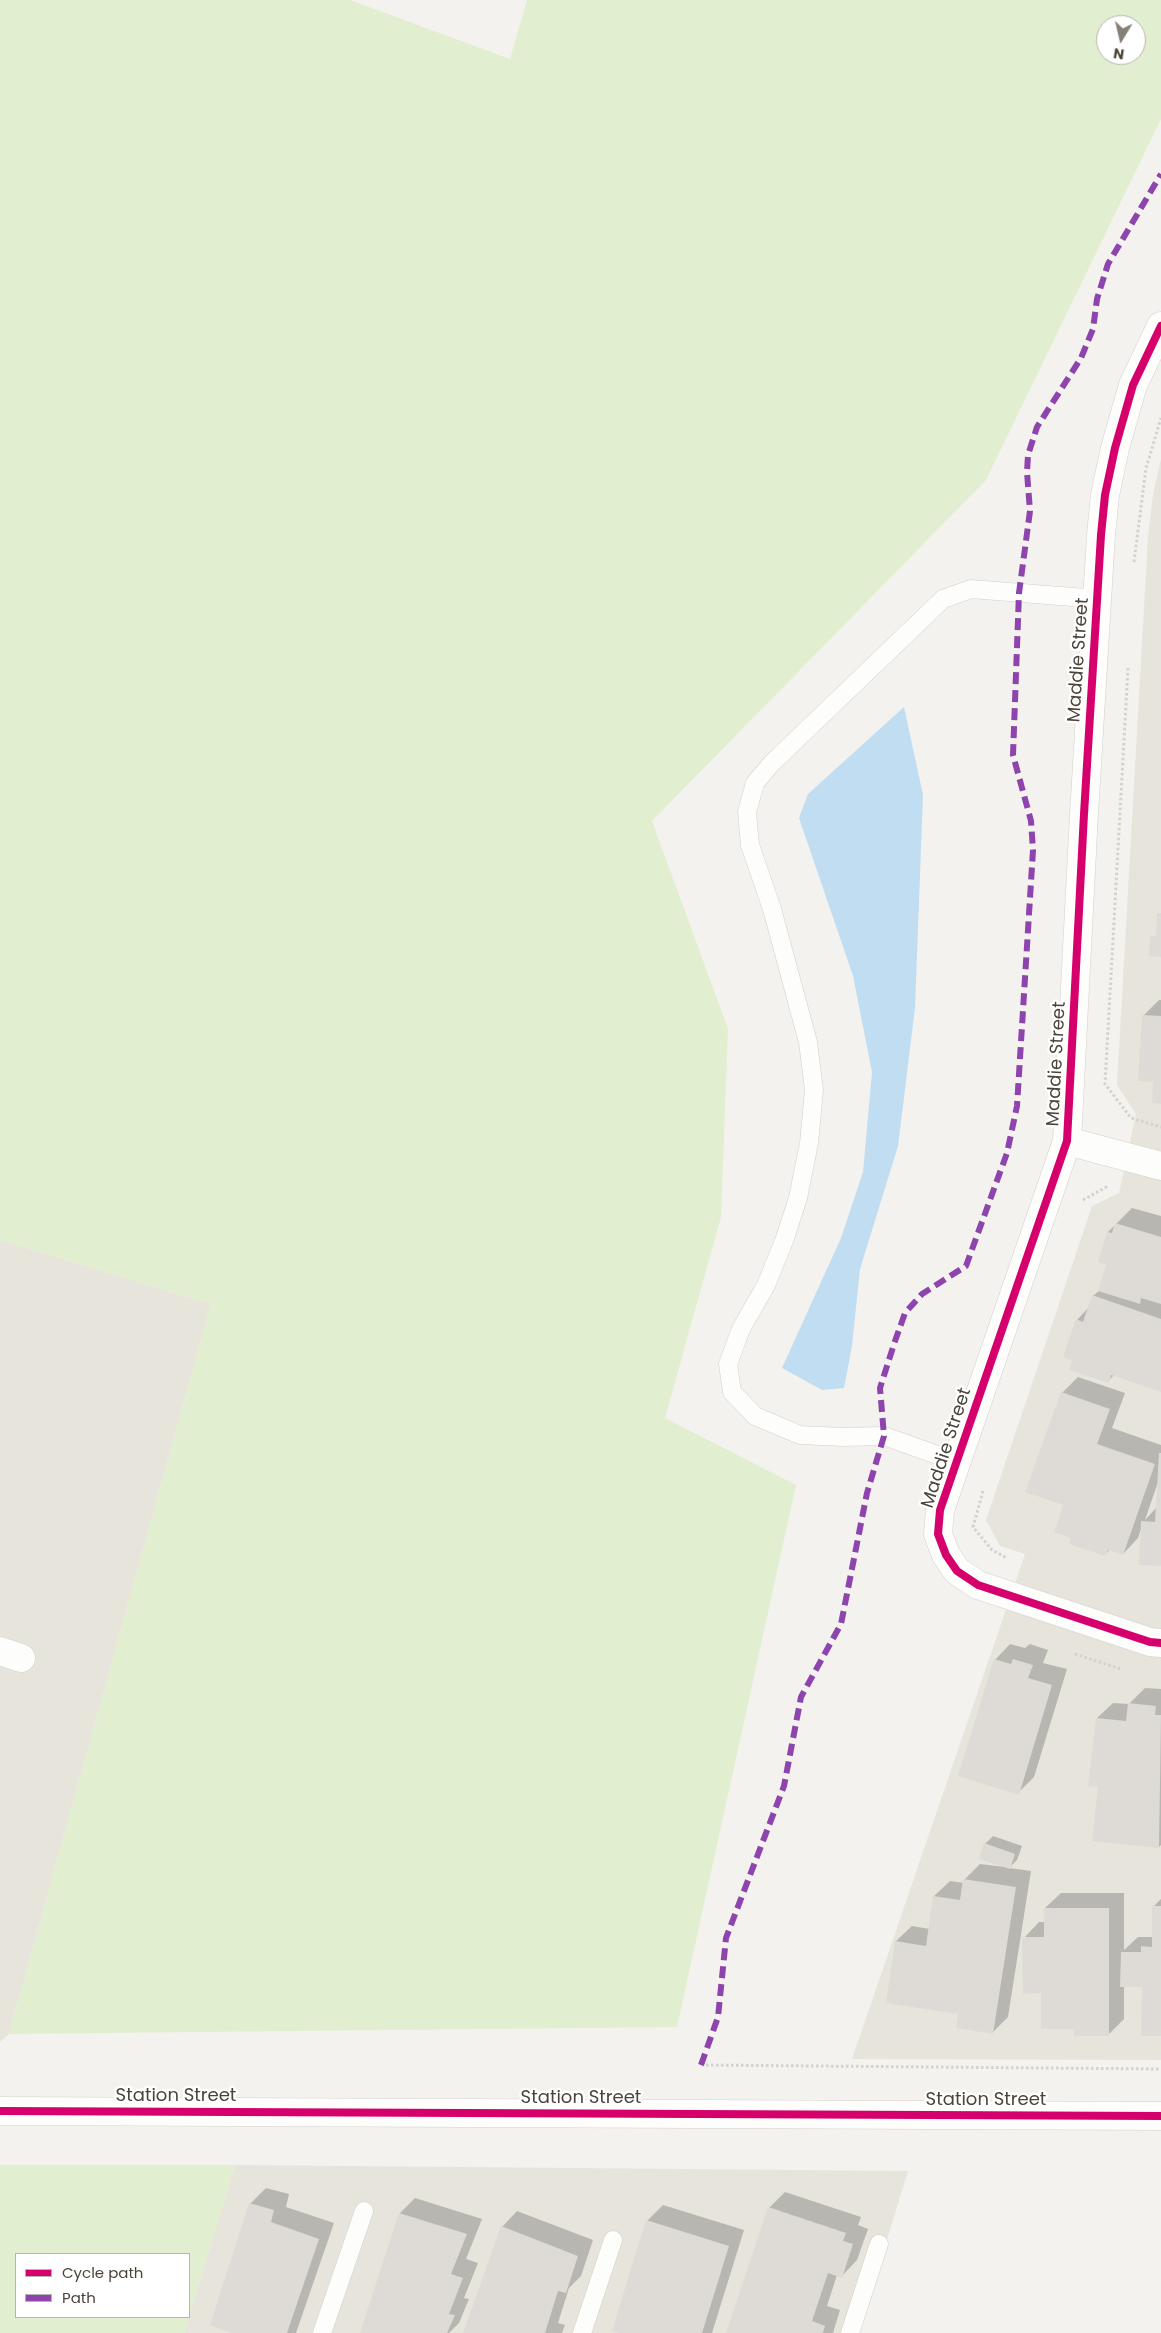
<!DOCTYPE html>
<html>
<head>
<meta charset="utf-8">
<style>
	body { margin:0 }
	#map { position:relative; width:1161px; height:2333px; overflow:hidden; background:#f4f2ee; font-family:Poppins,sans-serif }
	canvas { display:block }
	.legend { position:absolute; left:15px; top:2253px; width:175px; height:65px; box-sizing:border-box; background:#fff; border:1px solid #b7b4b0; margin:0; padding:6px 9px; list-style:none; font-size:15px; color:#4b4439 }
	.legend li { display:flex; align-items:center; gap:10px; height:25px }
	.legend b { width:25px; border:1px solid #b7b4b0 }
	.north { position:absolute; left:1096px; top:15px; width:50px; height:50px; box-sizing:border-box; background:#fff; border:1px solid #b7b4b0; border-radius:50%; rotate:189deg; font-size:14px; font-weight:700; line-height:20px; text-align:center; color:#4b4439 }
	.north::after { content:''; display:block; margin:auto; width:18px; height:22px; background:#868178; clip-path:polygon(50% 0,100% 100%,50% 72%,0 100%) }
</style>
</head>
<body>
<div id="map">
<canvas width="1161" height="2333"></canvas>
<ul class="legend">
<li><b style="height:6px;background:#d6006c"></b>Cycle path</li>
<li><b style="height:6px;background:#8e44ad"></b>Path</li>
</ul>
<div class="north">N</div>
</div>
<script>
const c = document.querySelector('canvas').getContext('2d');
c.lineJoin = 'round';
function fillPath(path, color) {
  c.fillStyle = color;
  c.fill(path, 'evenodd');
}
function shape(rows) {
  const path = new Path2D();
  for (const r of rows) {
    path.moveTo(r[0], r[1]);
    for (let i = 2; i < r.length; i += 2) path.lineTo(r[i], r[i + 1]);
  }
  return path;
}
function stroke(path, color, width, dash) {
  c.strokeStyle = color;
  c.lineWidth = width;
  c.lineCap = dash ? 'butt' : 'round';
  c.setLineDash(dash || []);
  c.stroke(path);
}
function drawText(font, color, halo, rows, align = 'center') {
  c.font = font + ' Poppins,sans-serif';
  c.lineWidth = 4.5;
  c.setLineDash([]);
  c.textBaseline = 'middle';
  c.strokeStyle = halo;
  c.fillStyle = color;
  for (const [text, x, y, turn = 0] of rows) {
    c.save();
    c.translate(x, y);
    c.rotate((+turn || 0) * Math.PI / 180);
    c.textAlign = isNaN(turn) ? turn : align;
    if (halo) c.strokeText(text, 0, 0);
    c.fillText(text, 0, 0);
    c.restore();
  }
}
fillPath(shape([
	[1161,459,1161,2060,852,2059,1025,1554,1000,1546,986,1520,1092,1206,1119,1193,1136,1114,1117,1085,1148,537,1153,495],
	[0,1240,211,1304,9,2034,0,2042],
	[235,2165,908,2171,858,2333,184,2333]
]), '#e7e4dc');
fillPath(shape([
	[0,0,350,0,510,59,527,0,1161,0,1161,119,986,480,652,821,728,1029,721,1217,665,1418,796,1485,677,2027,9,2034,211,1304,0,1240],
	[1106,25,1136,25,1136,55,1106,55],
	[0,2165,235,2165,184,2333,0,2333],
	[16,2254,189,2254,189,2317,16,2317]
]), '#e1eecf');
fillPath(shape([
	[904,707,923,795,915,1008,898,1146,860,1269,852,1346,844,1388,822,1390,782,1368,841,1238,863,1172,872,1072,853,976,799,818,808,794]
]), '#c0ddf1');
fillPath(shape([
	[1159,1000,1161,1000,1161,1103,1154,1081,1143,1016],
	[1132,1208,1161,1216,1161,1390,1114,1375,1108,1381,1074,1360,1077,1320,1089,1307,1093,1296,1100,1290,1108,1264,1108,1232],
	[1078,1377,1125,1393,1112,1428,1161,1445,1161,1565,1141,1529,1138,1538,1123,1554,1110,1549,1105,1555,1073,1537,1065,1505,1062,1393],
	[1158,1482,1157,1507,1145,1520],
	[1010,1644,1025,1648,1030,1644,1048,1650,1043,1663,1067,1669,1034,1777,1018,1793,995,1660],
	[1145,1688,1161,1689,1161,1845,1159,1847,1099,1786,1097,1718,1113,1703,1129,1704],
	[993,1836,1022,1846,1017,1860,1009,1868,1031,1871,1008,2017,992,2033,960,2013,896,1941,912,1926,930,1929,934,1896,950,1881,964,1883,964,1880,980,1864,1005,1867,985,1844],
	[1061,1893,1124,1893,1124,1950,1138,1937,1152,1937,1154,1906,1161,1899,1161,2035,1144,1986,1124,1986,1124,2019,1108,2035,1075,2027,1042,1992,1024,1938,1039,1922,1045,1922,1045,1908],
	[266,2188,289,2194,286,2207,334,2223,296,2333,236,2333,250,2204],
	[785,2192,861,2217,858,2225,868,2229,857,2260,842,2276,837,2275,827,2306,840,2310,833,2333,727,2333,769,2208],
	[415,2198,482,2219,466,2259,478,2263,464,2298,469,2299,459,2323,449,2333,366,2333,400,2213],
	[663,2205,744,2230,712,2333,624,2333,647,2221],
	[517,2211,593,2240,581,2276,569,2288,558,2323,565,2325,562,2333,465,2333,502,2227]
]), '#0003');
fillPath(shape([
	[1157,913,1161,913,1161,957,1149,956,1150,936,1156,936],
	[1142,1015,1161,1016,1161,1104,1152,1103,1153,1082,1138,1081],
	[1115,1223,1161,1237,1161,1304,1141,1298,1140,1304,1098,1291,1106,1265,1098,1262,1107,1232,1112,1233],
	[1092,1295,1161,1319,1161,1392,1111,1375,1109,1383,1069,1370,1072,1361,1063,1357,1076,1319,1083,1322],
	[1061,1392,1110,1409,1097,1444,1155,1464,1123,1555,1108,1550,1105,1556,1069,1544,1071,1538,1054,1532,1063,1505,1025,1492],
	[1159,1453,1161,1453,1161,1566,1139,1565,1141,1521,1155,1522],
	[994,1659,1011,1664,1013,1659,1033,1665,1028,1678,1052,1685,1019,1795,958,1776],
	[1128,1703,1156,1706,1155,1715,1161,1715,1159,1848,1092,1841,1098,1787,1088,1786,1096,1718,1126,1721],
	[984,1843,1015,1854,1010,1869,979,1859],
	[963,1879,1016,1887,993,2034,956,2028,958,2014,886,2003,895,1941,926,1946,933,1896,960,1900],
	[1152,1906,1161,1906,1161,2036,1141,2036,1142,1987,1120,1987,1121,1952,1141,1952,1141,1946,1152,1947],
	[1044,1908,1109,1908,1109,2036,1074,2036,1074,2029,1041,2029,1041,1993,1023,1994,1022,1937,1044,1937],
	[249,2203,274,2210,271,2222,319,2239,287,2333,232,2333,210,2325],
	[768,2207,846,2233,843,2241,853,2244,842,2278,828,2273,812,2321,825,2326,823,2333,726,2333],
	[399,2213,467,2234,451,2274,463,2278,449,2314,455,2315,447,2333,360,2333],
	[646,2220,729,2246,702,2333,620,2333,612,2331],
	[501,2226,578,2256,566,2293,558,2291,545,2333,463,2333]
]), '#dedbd6');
const service = shape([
	[957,1462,884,1436,843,1437,800,1435,755,1416,732,1392,728,1364,741,1329,766,1285,784,1241,798,1198,809,1143,814,1090,808,1042,772,909,750,845,747,812,755,783,772,763,943,599,971,589,1098,599],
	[322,2333,364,2211],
	[582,2333,613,2240],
	[850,2333,879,2244]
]);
const minor = shape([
	[1161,326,1133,385,1115,448,1105,495,1101,535,1084,814,1067,1141,940,1510,938,1534,946,1555,957,1571,978,1585,1150,1642,1161,1643],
	[1067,1141,1161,1166],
	[0,1651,21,1658]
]);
const tertiary = shape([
	[0,2111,1161,2116]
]);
stroke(service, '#d2d0cb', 19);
stroke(minor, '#d2d0cb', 29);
stroke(tertiary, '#d2d0cb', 29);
stroke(shape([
	[1134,562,1146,468,1161,418],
	[1128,668,1105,1084,1131,1118,1161,1127],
	[1083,1200,1108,1186],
	[983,1491,973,1527,992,1550,1007,1558],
	[1075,1654,1121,1669],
	[701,2065,1161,2069]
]), '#d3d2cc', 3, [2.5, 2.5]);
stroke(service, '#fdfdfc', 18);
stroke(minor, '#fdfdfc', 28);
stroke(tertiary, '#fdfdfc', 28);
stroke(shape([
	[701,2065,718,2017,726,1938,784,1786,801,1697,841,1624,867,1493,884,1436,880,1388,894,1344,905,1313,922,1294,966,1266,1007,1153,1017,1106,1033,850,1031,821,1013,755,1019,593,1030,511,1027,472,1028,455,1037,427,1081,358,1093,329,1097,299,1108,264,1161,174]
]), '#8e44ad', 6, [12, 6]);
stroke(shape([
	[1161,326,1133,385,1115,448,1105,495,1101,535,1084,814,1067,1141,940,1510,938,1534,946,1555,957,1571,978,1585,1150,1642,1161,1643],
	[0,2111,1161,2116]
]), '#d6006c', 8);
drawText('18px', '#4b4439', '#fff', [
	["Maddie Street",1079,660,-86],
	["Maddie Street",1057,1064,-87],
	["Maddie Street",947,1448,-72],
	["Station Street",176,2096],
	["Station Street",581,2098],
	["Station Street",986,2100]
]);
</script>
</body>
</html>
